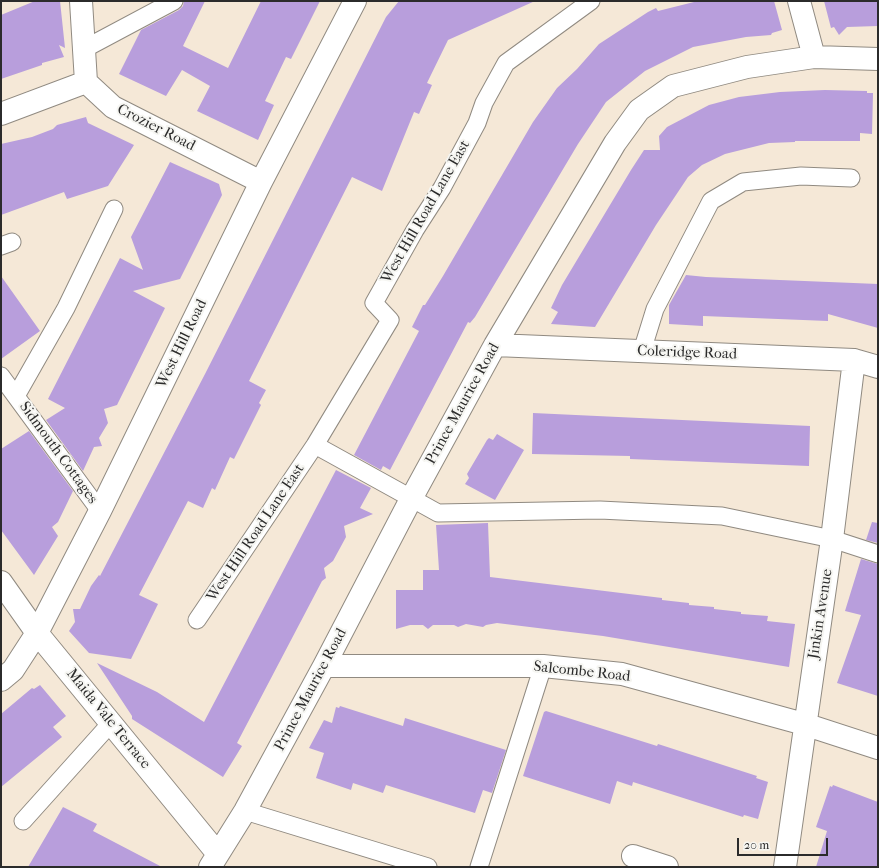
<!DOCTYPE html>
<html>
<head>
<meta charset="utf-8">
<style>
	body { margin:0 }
	#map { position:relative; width:879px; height:868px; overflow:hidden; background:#f5e8d7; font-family:"IM FELL French Canon",serif }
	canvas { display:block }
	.frame { position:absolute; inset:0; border:2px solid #2b2b2b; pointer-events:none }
	.scale { position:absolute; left:737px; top:838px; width:91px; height:18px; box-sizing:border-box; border:2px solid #2b2b2b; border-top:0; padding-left:5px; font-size:12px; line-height:14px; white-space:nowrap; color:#2b2b2b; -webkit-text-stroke:3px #f6f6f2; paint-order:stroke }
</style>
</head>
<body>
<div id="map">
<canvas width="879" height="868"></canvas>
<div class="frame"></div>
<div class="scale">20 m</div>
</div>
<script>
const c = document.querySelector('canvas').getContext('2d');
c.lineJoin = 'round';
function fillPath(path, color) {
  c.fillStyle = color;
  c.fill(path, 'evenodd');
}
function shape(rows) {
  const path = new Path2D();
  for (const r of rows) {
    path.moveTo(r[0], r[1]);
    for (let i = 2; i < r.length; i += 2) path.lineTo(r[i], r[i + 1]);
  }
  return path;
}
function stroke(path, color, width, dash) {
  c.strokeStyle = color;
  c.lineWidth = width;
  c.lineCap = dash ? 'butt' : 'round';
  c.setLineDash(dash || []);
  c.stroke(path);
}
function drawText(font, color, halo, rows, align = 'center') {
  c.font = font + ' "IM FELL French Canon",serif';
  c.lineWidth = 4;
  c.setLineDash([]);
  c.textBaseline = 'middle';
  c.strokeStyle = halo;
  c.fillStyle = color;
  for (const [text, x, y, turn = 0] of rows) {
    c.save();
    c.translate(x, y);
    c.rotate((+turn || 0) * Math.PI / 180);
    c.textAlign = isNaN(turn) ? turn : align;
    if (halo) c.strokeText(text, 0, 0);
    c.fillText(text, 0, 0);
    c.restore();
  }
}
fillPath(shape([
	[35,1,60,1,65,48,59,45,64,57,42,63,42,65,1,79,1,15],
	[184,1,205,1,183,46,228,68,261,1,320,1,291,59,286,57,265,101,274,105,258,140,197,111,210,86,182,70,166,96,119,74,141,30,179,10,183,6],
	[399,1,535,1,448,40,427,83,432,85,419,114,414,112,382,191,352,177,249,381,266,390,259,403,261,405,234,459,230,457,215,490,212,488,203,508,188,501,139,595,158,604,131,659,89,653,69,631,75,622,73,609,80,609,91,586,99,575,100,576,205,374,386,17],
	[698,1,774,1,782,30,772,33,771,35,746,37,693,47,645,71,606,102,578,144,475,317,470,323,468,322,390,470,383,466,381,470,354,455,419,331,412,327,423,305,425,305,443,276,533,122,557,88,577,69,599,44,648,12,656,8,658,11],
	[824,1,878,1,878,26,847,27,839,35,834,27,831,28],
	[825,90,867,91,867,93,873,93,872,134,860,133,860,141,795,141,795,142,769,143,725,154,702,165,688,177,656,225,595,327,551,324,558,312,551,308,562,285,631,170,644,150,660,150,659,136,667,127,709,105,739,97,780,92],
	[86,117,88,123,134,145,108,186,67,199,64,192,1,215,1,144,32,137,53,129,57,125],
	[170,162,219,184,222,195,180,279,133,291,165,308,117,405,104,409,108,423,99,438,102,446,94,447,83,471,46,420,65,408,48,399,120,258,143,270,131,237],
	[686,275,706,277,878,284,878,328,828,314,828,321,703,316,703,326,669,324,669,305],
	[1,276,40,331,1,359],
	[533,413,810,426,809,466,630,459,630,456,532,454],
	[29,431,73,491,58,522,52,527,58,536,34,575,1,530,1,449],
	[497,434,524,450,495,500,465,484,469,478,467,474,487,440,489,438,493,440],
	[336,470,371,488,360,508,373,514,344,526,346,537,333,561,324,568,326,578,322,581,237,743,242,746,223,777,132,719,132,716,97,663,157,692,204,722],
	[872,522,878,523,878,543,866,540],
	[488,523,490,577,662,598,662,600,689,603,689,605,714,607,714,609,741,612,741,614,768,616,767,621,795,624,789,667,603,636,497,623,486,625,483,627,466,624,458,627,454,625,433,625,428,629,423,625,410,625,396,629,396,590,423,590,423,570,439,570,436,525],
	[861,559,878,564,878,696,837,683,861,615,845,611],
	[40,685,66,716,53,727,62,737,1,787,1,714,32,688,34,689],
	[340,706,403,726,405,718,506,750,492,793,483,790,475,813,386,785,383,793,353,783,351,790,316,778,324,753,309,748,324,720,332,723,336,707,339,708],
	[546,711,657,746,658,744,757,776,756,778,768,782,758,819,744,815,743,817,633,782,632,786,617,781,610,804,523,776,544,712],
	[833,785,878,802,878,867,816,867,827,831,816,827,830,786,832,787],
	[63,807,97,824,93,831,162,867,28,867]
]), '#b89edc');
const lane = shape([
	[84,49,174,1],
	[1,246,12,242],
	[642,351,655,309,711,201,743,182,801,176,851,178],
	[1,376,100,511],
	[16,396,66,308,114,209],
	[315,445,438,513,600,510,722,516,832,539,878,554],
	[197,620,315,445,390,320,374,303,415,230,442,188,477,123,484,103,506,63,591,1],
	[245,811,428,867],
	[23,821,111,723],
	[479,867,543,666]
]);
const street = shape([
	[81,1,86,82,113,107,261,182],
	[799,1,814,57],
	[1,114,86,82],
	[495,345,854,360,878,367],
	[1,582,37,633,218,854],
	[324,666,543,666,622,674,804,724,878,748],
	[1,680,13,670,37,633,100,511,261,182,355,1],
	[633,856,667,867],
	[210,867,245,811,324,666,411,499,495,345,615,143,639,110,673,86,747,67,814,57,878,59],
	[785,867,832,539,854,360]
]);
stroke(lane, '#908a81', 19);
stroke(street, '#908a81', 24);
stroke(lane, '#fff', 17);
stroke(street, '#fff', 22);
drawText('15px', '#2b2b2b', '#f6f6f2', [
	["Crozier Road",156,128,27],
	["West Hill Road Lane East",426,212,-60],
	["West Hill Road",182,344,-64],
	["Coleridge Road",687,353,2],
	["Prince Maurice Road",463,404,-61],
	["Sidmouth Cottages",58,453,54],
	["West Hill Road Lane East",256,533,-56],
	["Jinkin Avenue",821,614,-81],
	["Salcombe Road",582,672,6],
	["Prince Maurice Road",311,690,-62],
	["Maida Vale Terrace",108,719,51]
]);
</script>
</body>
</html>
